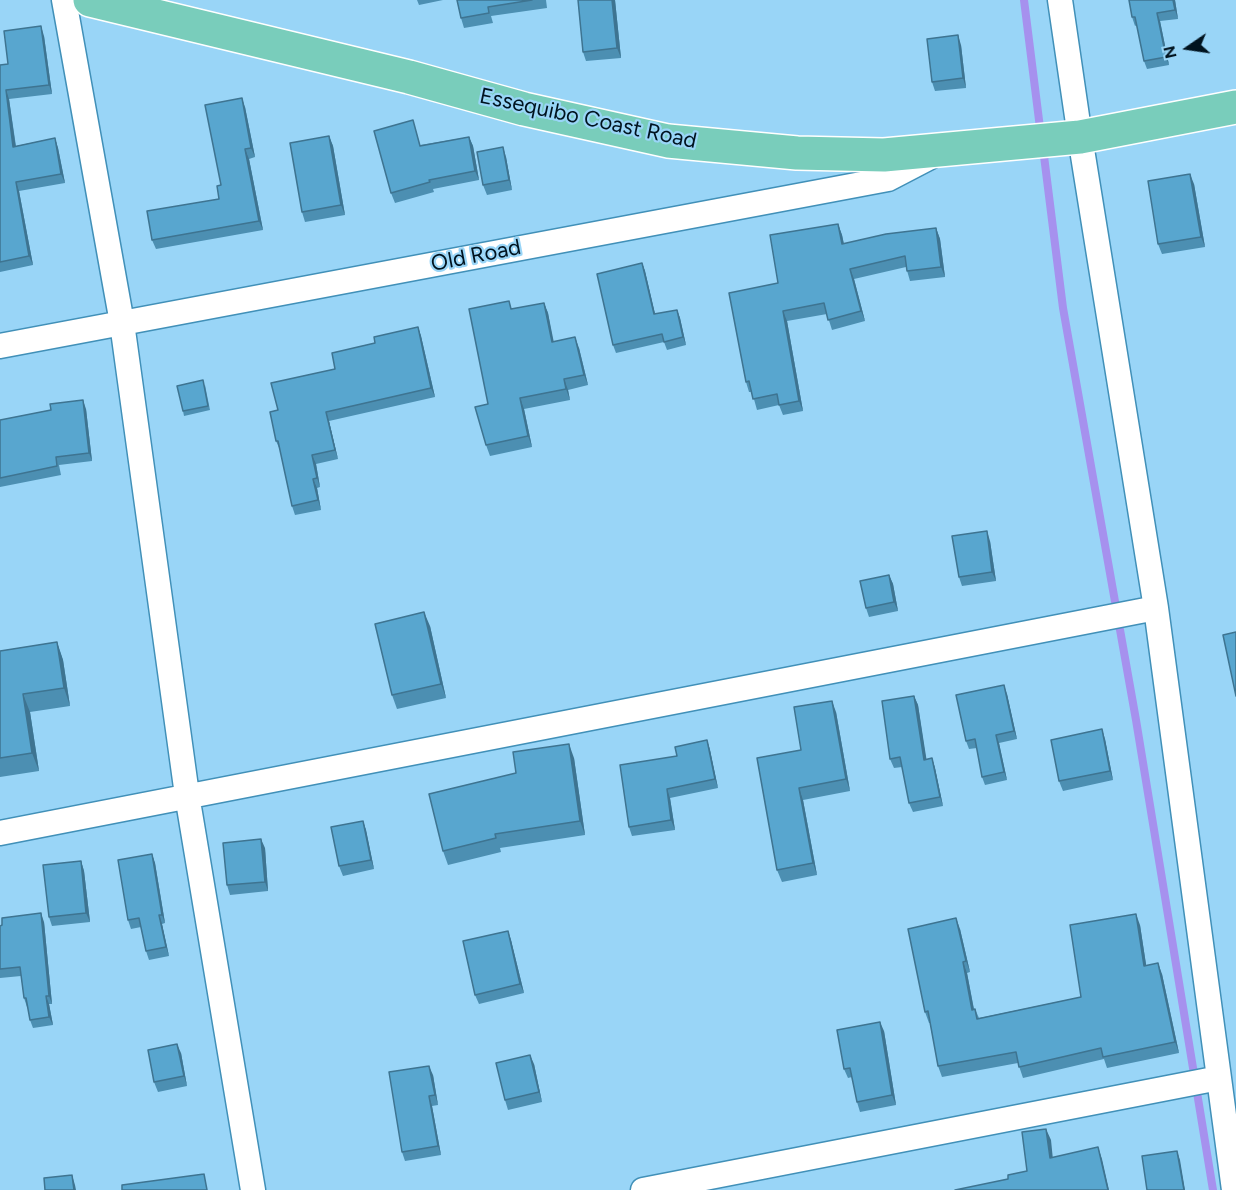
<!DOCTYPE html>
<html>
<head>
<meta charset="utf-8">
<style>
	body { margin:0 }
	#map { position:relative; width:1236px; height:1190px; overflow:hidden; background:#99d5f7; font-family:Figtree,sans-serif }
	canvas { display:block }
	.north { position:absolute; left:1158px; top:18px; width:60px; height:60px; -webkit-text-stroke:4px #99d5f7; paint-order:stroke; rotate:257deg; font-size:16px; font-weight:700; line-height:24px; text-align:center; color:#00131f }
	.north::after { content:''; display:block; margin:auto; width:21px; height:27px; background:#00131f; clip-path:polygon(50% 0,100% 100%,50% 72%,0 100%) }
</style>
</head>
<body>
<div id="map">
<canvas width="1236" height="1190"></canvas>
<div class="north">N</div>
</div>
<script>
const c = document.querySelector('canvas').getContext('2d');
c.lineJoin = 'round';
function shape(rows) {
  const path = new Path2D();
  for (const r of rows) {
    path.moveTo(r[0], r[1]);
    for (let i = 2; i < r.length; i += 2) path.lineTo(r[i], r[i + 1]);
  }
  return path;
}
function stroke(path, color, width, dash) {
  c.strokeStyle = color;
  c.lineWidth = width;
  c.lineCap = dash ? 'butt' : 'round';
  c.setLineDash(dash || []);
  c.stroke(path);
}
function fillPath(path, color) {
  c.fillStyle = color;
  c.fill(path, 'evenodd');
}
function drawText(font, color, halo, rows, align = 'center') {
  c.font = font + ' Figtree,sans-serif';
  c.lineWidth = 4.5;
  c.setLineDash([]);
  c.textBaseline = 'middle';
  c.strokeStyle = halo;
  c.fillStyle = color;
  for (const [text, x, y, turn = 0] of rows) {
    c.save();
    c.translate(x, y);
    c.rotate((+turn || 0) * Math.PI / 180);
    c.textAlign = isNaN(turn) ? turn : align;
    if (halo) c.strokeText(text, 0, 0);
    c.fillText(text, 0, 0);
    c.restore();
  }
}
stroke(shape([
	[1024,0,1041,136],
	[1043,148,1063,308,1136,720,1213,1190]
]), '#a691ee', 8);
const minor = shape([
	[64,0,122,323,187,795,253,1190],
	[1060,0,1080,137,1156,608,1234,1190],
	[0,346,888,179,936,154],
	[0,833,1156,608],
	[643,1190,1219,1078]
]);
const primary = shape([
	[90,0,409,77,524,109,668,141,797,153,884,155,1080,137,1236,107]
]);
stroke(minor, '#4190b8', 27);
stroke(primary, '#fff', 36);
stroke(minor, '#fff', 24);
stroke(primary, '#79cdbb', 33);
fillPath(shape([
	[417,0,443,0,419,5],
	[457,0,546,0,547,8,491,16,493,23,464,28,461,18],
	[578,0,615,0,621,58,586,61,583,52],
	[1129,0,1175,0,1178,19,1160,21,1169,65,1147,69,1144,61,1137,25,1135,26,1132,17],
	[44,36,52,94,9,99,16,146,55,138,58,148,65,183,19,191,33,265,0,272,0,65,8,64],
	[961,45,966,88,935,91,932,82],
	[245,107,255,157,249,159,263,230,156,249,152,240,219,199,221,185],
	[413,120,420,145,469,137,473,146,479,180,433,189,434,192,395,203,391,193],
	[329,136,333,146,345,215,305,222,302,212],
	[506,157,512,190,487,195,483,185],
	[1194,184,1205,247,1162,254,1158,244],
	[838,224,842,235,844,244,936,228,940,239,945,277,910,281,906,267,854,279,865,321,832,330,827,314,787,321,803,411,783,415,779,405,757,410,752,392,749,392,746,382,778,283],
	[642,263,645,271,655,314,677,310,680,318,686,345,667,350,664,342,616,353,613,345],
	[544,303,548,313,553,342,579,348,588,385,568,390,570,400,524,409,532,447,490,456,486,445,488,404,512,309],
	[418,327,421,336,435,397,329,421,338,459,316,464,320,487,317,488,321,510,295,515,292,506,280,450,276,441,278,410,375,343],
	[205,385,210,410,184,416,183,411],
	[86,409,92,461,59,465,61,475,0,487,0,420],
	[990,541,996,581,962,586,959,577],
	[889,575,893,584,898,611,869,617,866,608],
	[430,626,446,698,397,709,392,695],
	[57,642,63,660,70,706,30,712,39,771,0,777,0,651],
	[1007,694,1017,739,999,743,1007,780,985,785,982,777,977,748,969,749,966,741],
	[914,696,918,705,926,760,932,758,935,768,943,806,913,812,909,803,902,767,894,768,890,759],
	[836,712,850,791,803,800,817,875,782,882,777,870,801,750],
	[1105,739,1113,780,1063,791,1059,781],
	[707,740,710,750,718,788,670,798,675,830,632,836,629,827,677,756],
	[574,758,585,835,500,848,501,852,448,865,443,851,516,773],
	[363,821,366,830,374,869,343,876,339,866],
	[265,848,268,891,230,895,227,885],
	[152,854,155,863,165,923,162,924,169,956,149,960,146,951,141,927,131,929,128,920],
	[81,861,84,871,90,922,52,926,49,917],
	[44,922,52,1004,49,1004,53,1025,33,1028,30,1020,28,1007,27,1007,24,998,21,976,0,978,0,926],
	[1140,925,1146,965,1162,974,1179,1053,1107,1068,1104,1059,1023,1078,1018,1063,942,1077,938,1066,930,1023,929,1023,925,1012,960,929,970,972,967,973,974,1009,975,1009,979,1018,1081,997],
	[508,931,511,940,524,993,479,1004,475,995],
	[884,1031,896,1105,860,1112,857,1102,852,1077,848,1078,844,1069],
	[181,1053,187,1086,158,1092,154,1082],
	[534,1064,542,1102,508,1110,505,1100],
	[433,1075,438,1105,432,1106,441,1155,405,1161,402,1152]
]), '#4c8fb2');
fillPath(shape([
	[612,0,615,0,621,58,617,48],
	[1173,0,1175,0,1178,19,1175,10],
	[1157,13,1160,21,1169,65,1166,57],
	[41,26,44,36,52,94,49,85],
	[958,35,961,45,966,88,963,78],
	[6,90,9,99,17,156,13,147],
	[242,98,245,107,255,157,251,148],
	[329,136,333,146,345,215,341,205],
	[469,137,473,146,479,180,475,171],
	[55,138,58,148,65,183,61,174],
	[503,147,506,157,512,190,509,180],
	[245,149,249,159,263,230,259,221],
	[1190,174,1194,184,1205,247,1201,237],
	[16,182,19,191,33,265,29,256],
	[838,224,842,235,846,255,842,244],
	[936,228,940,239,945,277,941,267],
	[642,263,645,271,657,322,654,314],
	[850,269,854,279,865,321,861,311],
	[544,303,548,313,556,353,552,342],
	[677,310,680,318,686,345,683,337],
	[783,311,787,321,803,411,799,401],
	[418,327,421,336,435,397,431,388],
	[575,337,579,348,588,385,584,375],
	[564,379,568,390,570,400,566,389],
	[520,398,524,409,532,447,528,436],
	[83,400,86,409,92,461,89,453],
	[326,412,329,421,338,459,335,450],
	[312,455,316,464,320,487,317,478],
	[313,479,317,488,321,510,318,500],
	[987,531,990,541,996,581,992,572],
	[889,575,893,584,898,611,894,602],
	[424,612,430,626,446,698,441,684],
	[57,642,63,660,70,706,64,688],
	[1004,685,1007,694,1017,739,1014,731],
	[23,694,30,712,39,771,32,753],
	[914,696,918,705,928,769,924,760],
	[832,701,836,712,850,791,846,779],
	[1102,729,1105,739,1113,780,1110,771],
	[996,735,999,743,1007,780,1004,772],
	[707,740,710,750,718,788,715,779],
	[569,744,574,758,585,835,580,821],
	[932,758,935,768,943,806,940,797],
	[799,788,803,800,817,875,813,863],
	[667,789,670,798,675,830,671,820],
	[363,821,366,830,374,869,371,860],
	[261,839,265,848,268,891,265,882],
	[152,854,155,863,165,923,162,915],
	[81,861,84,871,90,922,86,913],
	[41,913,44,922,52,1004,49,996],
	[1136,914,1140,925,1148,977,1144,966],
	[159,915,162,924,169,956,166,947],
	[956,918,960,929,970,972,966,961],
	[508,931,511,940,524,993,520,984],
	[963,962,967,973,976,1021,972,1010],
	[1158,963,1162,974,1179,1053,1175,1042],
	[46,996,49,1004,53,1025,49,1017],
	[880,1022,884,1031,896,1105,892,1095],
	[177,1044,181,1053,187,1086,184,1076],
	[530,1055,534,1064,542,1102,539,1092],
	[429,1066,433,1075,438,1105,435,1095],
	[429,1096,432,1106,441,1155,438,1146],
	[1046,1129,1051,1140,1054,1170,1050,1158],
	[1098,1147,1102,1159,1109,1190,1108,1190],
	[1177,1151,1180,1160,1185,1190,1184,1190],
	[72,1175,75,1185,76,1190,74,1190]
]), '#3e7491');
const building = shape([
	[457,0,532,0,488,7,489,13,461,18,457,0],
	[578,0,612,0,617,48,583,52,578,0],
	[1129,0,1173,0,1175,10,1157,13,1166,57,1144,61,1135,17,1132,17,1129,0],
	[41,26,49,85,6,90,13,147,55,138,61,174,16,182,29,256,0,262,0,65,8,64,4,31,41,26],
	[958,35,963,78,932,82,927,39,958,35],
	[242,98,251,148,245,149,259,221,152,240,147,211,219,199,217,186,221,185,205,105,242,98],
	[413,120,420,146,469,137,475,171,429,180,430,182,391,193,374,131,413,120],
	[329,136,341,205,302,212,290,143,329,136],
	[503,147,509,180,483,185,477,152,503,147],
	[1190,174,1201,237,1158,244,1148,181,1190,174],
	[838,224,842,244,886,234,936,228,941,267,907,271,905,256,850,269,861,311,828,320,824,303,783,311,799,401,779,405,777,394,753,399,749,381,746,382,729,293,778,283,770,235,838,224],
	[642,263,654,314,677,310,683,337,664,342,662,334,613,345,597,274,642,263],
	[509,301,511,309,544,303,552,342,575,337,584,375,564,379,566,389,520,398,528,436,486,445,475,407,488,404,469,309,509,301],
	[418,327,431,388,326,412,335,450,312,455,317,478,313,479,318,500,292,506,278,441,276,441,270,412,278,410,271,383,335,369,332,353,375,343,374,337,418,327],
	[203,380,208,406,183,411,177,386,203,380],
	[83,400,89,453,56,457,57,466,0,478,0,420,51,410,50,404,83,400],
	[987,531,992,572,959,577,952,536,987,531],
	[889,575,894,602,866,608,860,581,889,575],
	[424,612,441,684,392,695,375,624,424,612],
	[1236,632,1236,696,1223,635,1236,632],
	[57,642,64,688,23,694,32,753,0,758,0,651,57,642],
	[1004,685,1014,731,996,735,1004,772,982,777,975,739,966,741,956,695,1004,685],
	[914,696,924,760,932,758,940,797,909,803,900,757,890,759,882,701,914,696],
	[832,701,846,779,799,788,813,863,777,870,757,758,801,750,794,707,832,701],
	[1102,729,1110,771,1059,781,1051,740,1102,729],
	[707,740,715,779,667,789,671,820,629,827,620,765,677,756,675,747,707,740],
	[569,744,580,821,495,834,496,838,443,851,429,794,516,773,513,752,569,744],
	[363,821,371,860,339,866,331,827,363,821],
	[261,839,265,882,227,885,223,843,261,839],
	[152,854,162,915,159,915,166,947,146,951,139,918,128,920,118,860,152,854],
	[81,861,86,913,49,917,43,865,81,861],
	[41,913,49,996,46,996,49,1017,30,1020,26,998,24,998,20,967,0,969,0,926,2,925,2,918,41,913],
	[1136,914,1144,966,1158,963,1175,1042,1103,1057,1101,1048,1019,1067,1016,1052,938,1066,928,1011,925,1012,908,929,956,918,966,961,963,962,972,1010,975,1009,977,1019,1081,997,1070,925,1136,914],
	[508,931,520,984,475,995,463,941,508,931],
	[880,1022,892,1095,857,1102,850,1068,844,1069,837,1030,880,1022],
	[177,1044,184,1076,154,1082,148,1050,177,1044],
	[530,1055,539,1092,505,1100,496,1063,530,1055],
	[429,1066,435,1095,429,1096,438,1146,402,1152,389,1072,429,1066],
	[1046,1129,1050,1158,1098,1147,1108,1190,955,1190,1008,1179,1008,1175,1027,1171,1022,1132,1046,1129],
	[1177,1151,1184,1190,1147,1190,1142,1156,1177,1151],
	[204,1174,207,1190,122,1190,122,1185,204,1174],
	[72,1175,74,1190,45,1190,44,1178,72,1175]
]);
fillPath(building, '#58a6cf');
stroke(building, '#3e7491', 1.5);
drawText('22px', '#00131f', '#99d5f7', [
	["Essequibo Coast Road",588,119,12],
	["Old Road",476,256,-11]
]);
</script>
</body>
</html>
